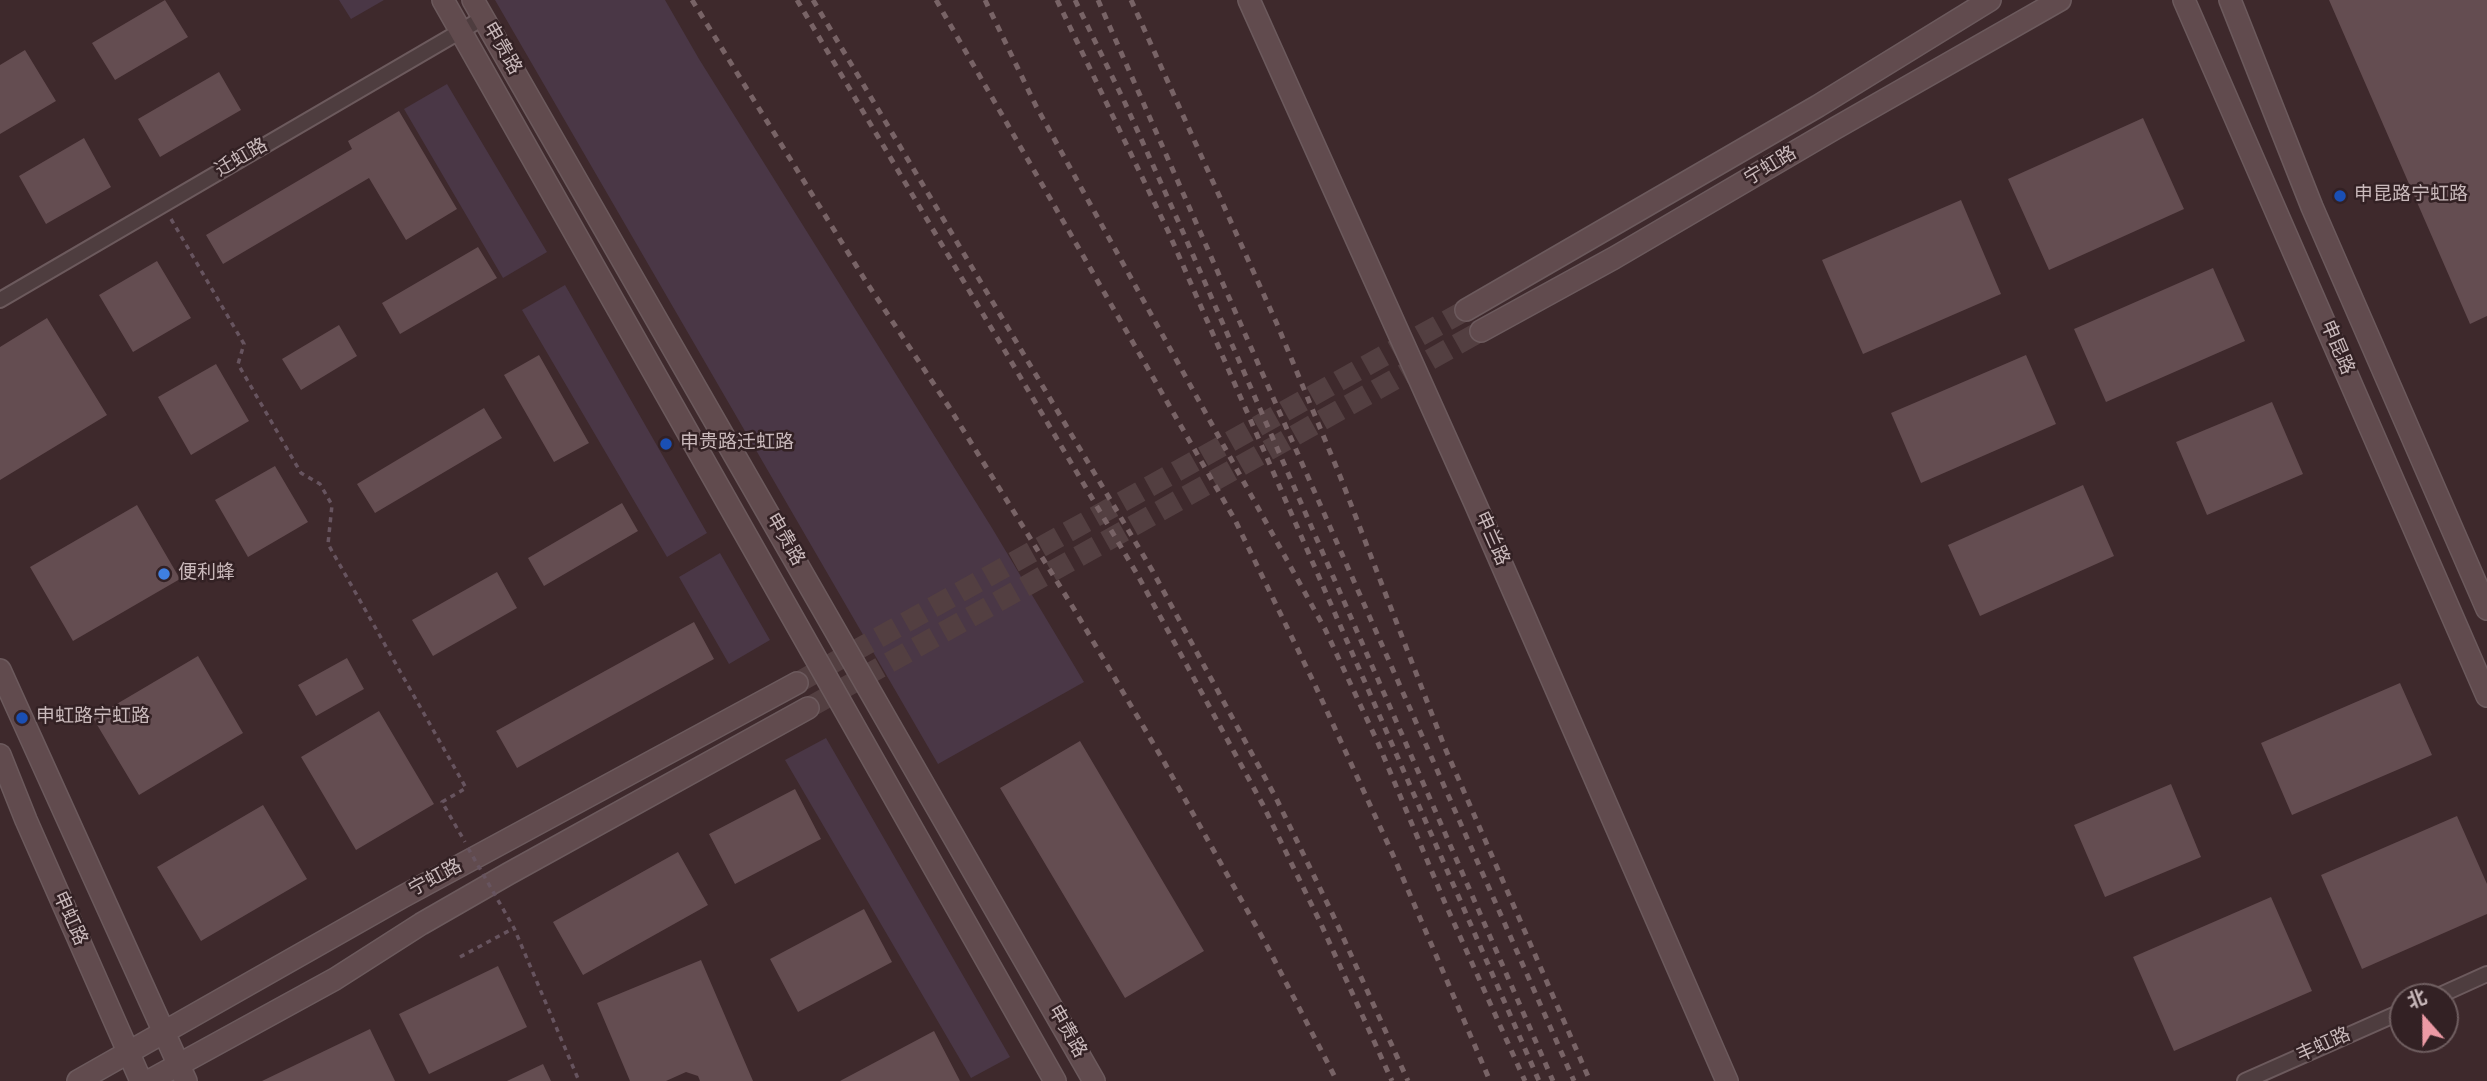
<!DOCTYPE html>
<html>
<head>
<meta charset="utf-8">
<style>
	body { margin:0 }
	#map { position:relative; width:2487px; height:1081px; overflow:hidden; background:#3e292c; font-family:"Source Sans 3","Noto Sans SC",sans-serif }
	canvas { display:block }
	.north { position:absolute; left:2389px; top:983px; width:70px; height:70px; box-sizing:border-box; background:#332124; border:2px solid #6f5e60; border-radius:50%; rotate:339deg; font-size:19px; font-weight:700; line-height:28px; text-align:center; color:#c9b9bb }
	.north::after { content:''; display:block; margin:auto; width:24px; height:32px; background:#ec9aa5; clip-path:polygon(50% 0,100% 100%,50% 72%,0 100%) }
</style>
</head>
<body>
<div id="map">
<canvas width="2487" height="1081"></canvas>
<div class="north">北</div>
</div>
<script>
const c = document.querySelector('canvas').getContext('2d');
c.lineJoin = 'round';
function fillPath(path, color) {
  c.fillStyle = color;
  c.fill(path, 'evenodd');
}
function shape(rows) {
  const path = new Path2D();
  for (const r of rows) {
    path.moveTo(r[0], r[1]);
    for (let i = 2; i < r.length; i += 2) path.lineTo(r[i], r[i + 1]);
  }
  return path;
}
function stroke(path, color, width, dash) {
  c.strokeStyle = color;
  c.lineWidth = width;
  c.lineCap = dash ? 'butt' : 'round';
  c.setLineDash(dash || []);
  c.stroke(path);
}
function drawText(font, color, halo, rows, align = 'center') {
  c.font = font + ' "Source Sans 3","Noto Sans SC",sans-serif';
  c.lineWidth = 5;
  c.setLineDash([]);
  c.textBaseline = 'middle';
  c.strokeStyle = halo;
  c.fillStyle = color;
  for (const [text, x, y, turn = 0] of rows) {
    c.save();
    c.translate(x, y);
    c.rotate((+turn || 0) * Math.PI / 180);
    c.textAlign = isNaN(turn) ? turn : align;
    if (halo) c.strokeText(text, 0, 0);
    c.fillText(text, 0, 0);
    c.restore();
  }
}
fillPath(shape([
	[339,0,384,0,351,19],
	[495,0,665,0,699,59,992,528,1084,682,938,764],
	[447,84,547,252,503,278,404,109],
	[565,285,707,533,667,557,522,310],
	[720,553,770,640,729,664,679,577],
	[826,738,1010,1057,971,1078,785,760]
]), '#4a3746');
fillPath(shape([
	[165,0,188,37,115,80,92,43],
	[2329,0,2487,0,2487,316,2470,324],
	[25,50,56,101,0,134,0,65],
	[219,72,241,110,160,157,138,119],
	[399,111,457,209,406,240,369,178,223,264,206,235,352,149,348,141],
	[2143,118,2184,209,2049,270,2008,179],
	[84,138,111,187,46,224,19,176],
	[1961,200,2001,294,1863,354,1822,260],
	[478,247,497,278,400,334,382,303],
	[157,261,191,318,133,352,99,295],
	[2213,268,2245,341,2106,402,2074,329],
	[47,318,107,415,0,480,0,347],
	[339,325,357,356,301,390,282,359],
	[539,355,589,443,554,462,504,375],
	[2026,355,2056,424,1921,483,1891,413],
	[216,364,249,421,191,455,158,397],
	[2272,402,2303,474,2207,515,2176,442],
	[484,408,502,438,375,513,357,484],
	[275,466,308,522,248,557,215,500],
	[2083,485,2114,556,1980,616,1948,545],
	[622,503,638,531,544,586,528,558],
	[137,505,180,579,73,641,30,567],
	[497,572,517,608,433,656,412,620],
	[694,622,714,659,517,768,496,731],
	[198,656,243,733,139,795,93,718],
	[347,658,364,689,316,716,298,685],
	[2400,683,2432,755,2292,815,2261,743],
	[379,711,434,804,356,850,301,757],
	[1080,741,1204,951,1125,998,1000,788],
	[2171,784,2201,857,2105,897,2074,825],
	[795,789,821,839,735,884,709,834],
	[263,805,307,879,201,941,157,867],
	[2457,816,2487,884,2487,914,2362,969,2321,875],
	[678,852,708,905,583,975,553,922],
	[2271,897,2312,991,2174,1051,2133,957],
	[864,909,892,962,798,1012,770,959],
	[701,960,753,1081,700,1081,698,1076,686,1072,666,1081,630,1081,597,1003],
	[498,966,527,1027,429,1074,399,1014],
	[370,1029,395,1081,262,1081],
	[934,1031,960,1081,840,1081],
	[543,1064,551,1081,507,1081]
]), '#644d51');
stroke(shape([
	[797,683,1466,310],
	[808,708,1481,331]
]), '#533f41', 21, [21, 10]);
const street = shape([
	[0,300,483,18],
	[2436,997,2487,974],
	[2245,1081,2403,1011]
]);
const secondary = shape([
	[443,0,1055,1081],
	[473,0,1094,1081],
	[1249,0,1475,503,1727,1081],
	[2184,0,2487,696],
	[2230,0,2312,207,2487,609],
	[1466,310,1818,106,1990,0],
	[1481,331,1614,258,1834,129,2060,0],
	[0,670,186,1081],
	[0,755,26,820,141,1081],
	[78,1081,402,897,797,683],
	[149,1081,335,979,421,924,508,874,808,708]
]);
stroke(street, '#6c5a5d', 18);
stroke(secondary, '#6c5a5d', 24);
stroke(shape([
	[171,219,244,344,238,364,301,473,320,484,332,505,328,544,466,788,442,802,465,842],
	[460,957,514,928]
]), '#67545f', 3.5, [5, 5]);
stroke(street, '#4e3d3f', 14);
stroke(secondary, '#614b4e', 21);
stroke(shape([
	[692,0,865,280,949,407,1074,609,1163,760,1266,944,1337,1081],
	[797,0,1137,574,1263,805,1321,924,1392,1081],
	[813,0,1152,570,1276,798,1333,915,1408,1081],
	[936,0,1235,520,1315,685,1393,855,1490,1081],
	[985,0,1036,106,1325,629,1378,743,1445,903,1525,1081],
	[1057,0,1168,231,1539,1081],
	[1075,0,1125,103,1179,223,1553,1081],
	[1098,0,1574,1081],
	[1131,0,1277,324,1340,476,1445,748,1590,1081]
]), '#786366', 5, [7, 7]);
stroke(shape([
	[468,848,514,928,579,1081]
]), '#67545f', 3.5, [5, 5]);
for (const [x, y, r, color] of [
	[2340,196,7,"#1a4fb4"],
	[666,444,7,"#1a4fb4"],
	[164,574,7,"#3f7fe0"],
	[22,718,7,"#1a4fb4"]
]) {
  const dot = new Path2D();
  dot.arc(x, y, r, 0, 2 * Math.PI);
  c.fillStyle = color;
  c.fill(dot);
  stroke(dot, '#332124', 2.5);
}
drawText('19px', '#c9b9bb', '#332124', [
	["申贵路",501,49,60],
	["迁虹路",242,159,-30],
	["宁虹路",1771,167,-31],
	["申昆路",2336,348,67],
	["申兰路",1491,539,66],
	["申贵路",784,540,60],
	["宁虹路",436,879,-28],
	["申虹路",69,919,66],
	["申贵路",1066,1032,60],
	["丰虹路",2324,1046,-24]
]);
drawText('19px', '#c9b9bb', '#332124', [
	["申昆路宁虹路",2354,196],
	["申贵路迁虹路",680,444],
	["便利蜂",178,574],
	["申虹路宁虹路",36,718]
], 'left');
</script>
</body>
</html>
